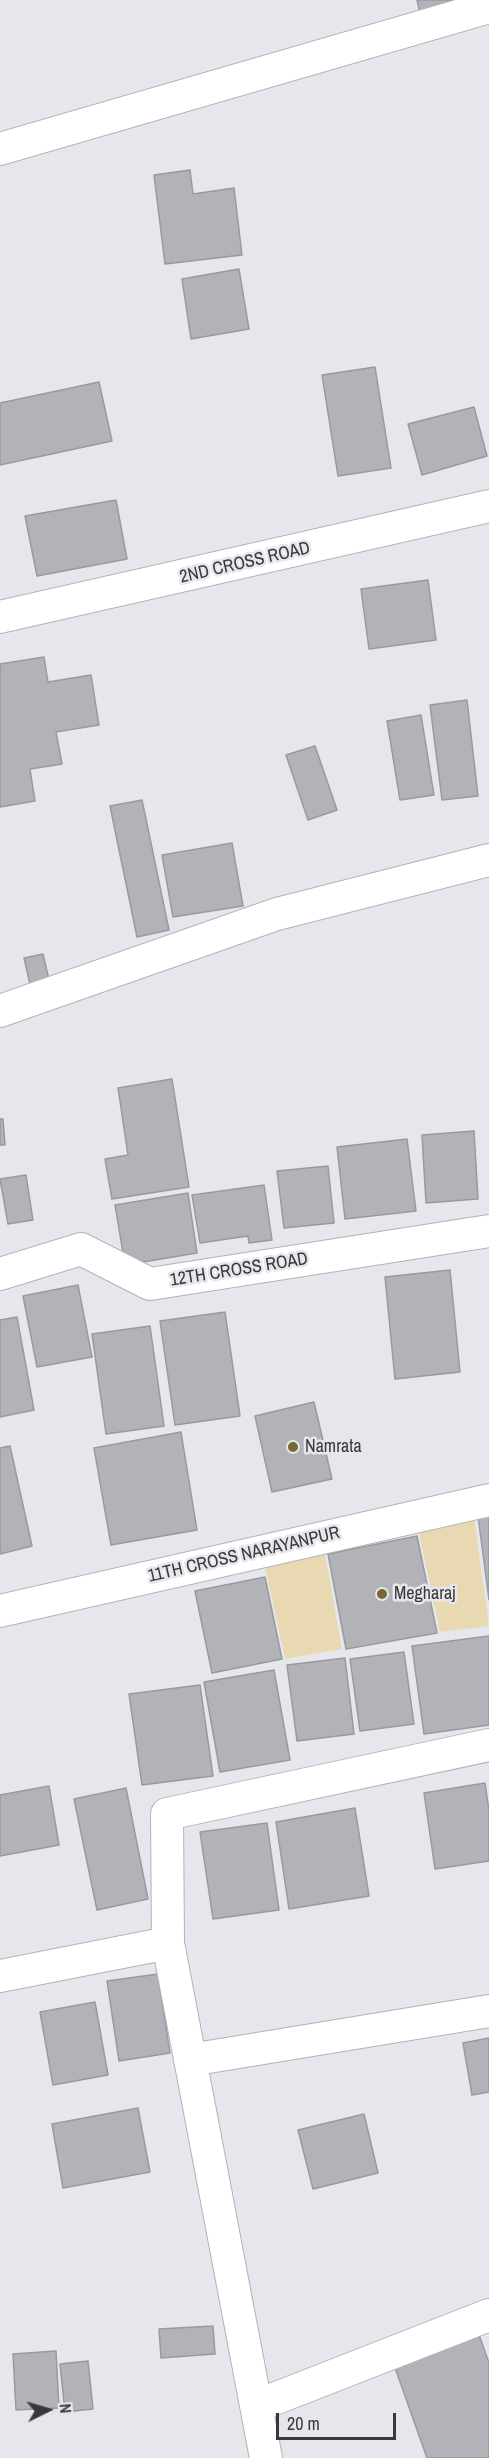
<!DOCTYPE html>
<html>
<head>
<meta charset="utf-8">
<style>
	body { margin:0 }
	#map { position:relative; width:489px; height:2458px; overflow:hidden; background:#e6e7ed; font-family:"Archivo Narrow",sans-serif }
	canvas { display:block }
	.north { position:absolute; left:18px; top:2380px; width:60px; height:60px; -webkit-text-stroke:4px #e6e7ed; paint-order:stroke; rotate:85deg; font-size:16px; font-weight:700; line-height:24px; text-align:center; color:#39393b }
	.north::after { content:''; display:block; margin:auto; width:21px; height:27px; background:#39393b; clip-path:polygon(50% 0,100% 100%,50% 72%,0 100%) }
	.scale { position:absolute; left:276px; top:2413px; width:120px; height:27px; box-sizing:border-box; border:3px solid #39393b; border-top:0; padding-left:8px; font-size:18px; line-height:21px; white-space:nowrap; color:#39393b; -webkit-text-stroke:4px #e6e7ed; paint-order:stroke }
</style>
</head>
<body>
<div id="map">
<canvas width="489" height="2458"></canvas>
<div class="north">N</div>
<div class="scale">20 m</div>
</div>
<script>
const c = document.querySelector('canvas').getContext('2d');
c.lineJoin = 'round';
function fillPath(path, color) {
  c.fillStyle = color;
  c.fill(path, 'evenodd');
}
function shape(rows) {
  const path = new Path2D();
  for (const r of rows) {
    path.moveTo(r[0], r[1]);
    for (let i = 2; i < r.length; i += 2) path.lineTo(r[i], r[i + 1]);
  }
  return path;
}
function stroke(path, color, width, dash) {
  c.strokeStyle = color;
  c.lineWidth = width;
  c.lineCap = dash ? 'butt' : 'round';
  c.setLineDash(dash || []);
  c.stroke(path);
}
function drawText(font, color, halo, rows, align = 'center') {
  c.font = font + ' "Archivo Narrow",sans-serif';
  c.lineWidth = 5;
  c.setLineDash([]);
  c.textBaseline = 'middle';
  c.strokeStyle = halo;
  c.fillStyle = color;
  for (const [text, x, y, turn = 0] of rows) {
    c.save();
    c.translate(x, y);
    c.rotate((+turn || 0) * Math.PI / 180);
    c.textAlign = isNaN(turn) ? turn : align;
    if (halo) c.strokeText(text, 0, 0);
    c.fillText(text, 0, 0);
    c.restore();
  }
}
fillPath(shape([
	[474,1517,489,1626,440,1632,418,1528],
	[325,1554,342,1649,285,1659,265,1566]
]), '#e8d9b3');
const building = shape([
	[417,0,470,0,421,18,417,0],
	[190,170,193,194,234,188,242,255,165,264,154,175,190,170],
	[239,269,249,329,191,339,182,279,239,269],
	[375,367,391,468,338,476,322,375,375,367],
	[99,382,112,441,0,465,0,403,99,382],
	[474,407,487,456,422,475,408,424,474,407],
	[116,500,127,559,37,576,25,516,116,500],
	[428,580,436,640,369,649,361,589,428,580],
	[44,657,48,682,91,675,99,725,56,732,62,764,30,769,35,801,0,807,0,664,44,657],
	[467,700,478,796,442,800,430,705,467,700],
	[421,715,434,795,400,800,387,721,421,715],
	[315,746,337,810,308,820,286,755,315,746],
	[142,800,169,930,137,937,110,806,142,800],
	[232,843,243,906,173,917,162,855,232,843],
	[43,954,49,980,30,984,24,958,43,954],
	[172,1079,189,1187,112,1199,105,1159,128,1155,118,1088,172,1079],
	[0,1119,3,1119,5,1145,0,1145,0,1119],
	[474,1131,478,1199,426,1203,422,1135,474,1131],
	[407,1139,416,1211,345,1219,337,1147,407,1139],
	[328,1166,334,1223,284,1228,277,1171,328,1166],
	[26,1175,33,1220,8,1224,0,1179,26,1175],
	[264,1185,272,1240,249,1243,248,1236,200,1243,192,1195,264,1185],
	[188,1193,197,1253,125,1265,115,1205,188,1193],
	[450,1270,460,1372,395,1379,385,1277,450,1270],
	[78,1285,92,1357,37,1367,23,1296,78,1285],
	[225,1312,240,1416,175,1425,160,1321,225,1312],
	[17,1317,34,1410,0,1417,0,1320,17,1317],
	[150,1326,164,1426,106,1434,92,1334,150,1326],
	[314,1402,332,1479,272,1492,255,1416,314,1402],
	[181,1432,197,1530,111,1545,94,1448,181,1432],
	[10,1446,32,1546,0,1554,0,1448,10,1446],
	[489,1514,489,1600,478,1516,489,1514],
	[417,1536,437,1633,346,1649,328,1554,417,1536],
	[265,1577,282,1659,212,1673,195,1591,265,1577],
	[489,1636,489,1725,424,1734,412,1646,489,1636],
	[404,1652,414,1724,360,1731,350,1659,404,1652],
	[345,1658,354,1734,297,1741,287,1665,345,1658],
	[274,1670,290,1760,220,1772,204,1682,274,1670],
	[200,1685,213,1776,142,1785,129,1694,200,1685],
	[485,1783,489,1810,489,1861,435,1869,424,1793,485,1783],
	[49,1786,59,1845,0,1856,0,1795,49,1786],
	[126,1788,148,1899,97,1910,74,1799,126,1788],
	[355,1808,369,1896,289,1909,276,1822,355,1808],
	[267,1823,279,1910,213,1919,200,1832,267,1823],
	[158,1974,170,2053,119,2061,107,1981,158,1974],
	[95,2002,108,2075,53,2085,40,2012,95,2002],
	[489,2038,489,2092,472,2095,463,2043,489,2038],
	[138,2108,150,2172,63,2188,52,2124,138,2108],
	[364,2114,378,2173,313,2189,298,2130,364,2114],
	[213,2326,215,2354,161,2358,159,2329,213,2326],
	[478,2332,489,2363,489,2458,427,2458,393,2362,478,2332],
	[56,2351,59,2408,16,2410,13,2354,56,2351],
	[88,2361,93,2409,65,2412,60,2364,88,2361]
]);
fillPath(building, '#b1b3b8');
stroke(building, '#999a9f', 1.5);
const minor = shape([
	[0,149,489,7],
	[0,617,489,506],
	[0,1011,277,914,489,860],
	[0,1274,81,1249,150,1284,489,1231],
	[0,1611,489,1500],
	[168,1943,266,2458],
	[0,1976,168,1943,167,1814,489,1745],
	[190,2060,489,2011],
	[256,2406,489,2315]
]);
stroke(minor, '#b1b3b8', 34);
stroke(minor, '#fff', 32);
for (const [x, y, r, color] of [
	[293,1447,6,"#7a6736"],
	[382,1594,6,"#7a6736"]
]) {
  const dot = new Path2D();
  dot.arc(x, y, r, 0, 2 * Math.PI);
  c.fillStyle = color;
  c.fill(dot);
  stroke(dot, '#e6e7ed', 2);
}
drawText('18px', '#39393b', '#e6e7ed', [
	["2ND CROSS ROAD",245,563,-13],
	["12TH CROSS ROAD",239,1270,-9],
	["11TH CROSS NARAYANPUR",244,1555,-13]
]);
drawText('18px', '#39393b', '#e6e7ed', [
	["Namrata",305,1447],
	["Megharaj",394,1594]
], 'left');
</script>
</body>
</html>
